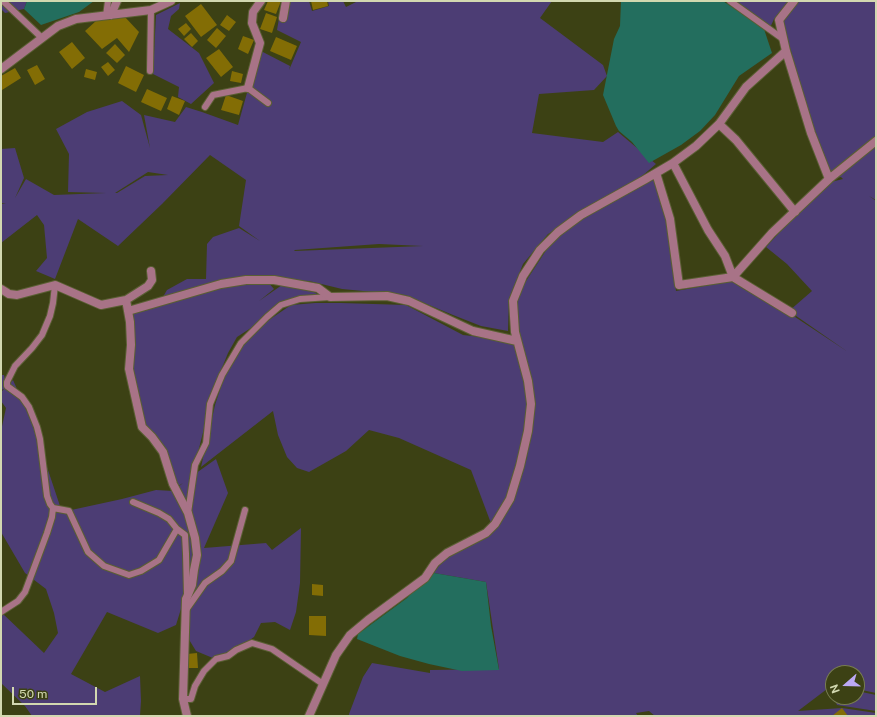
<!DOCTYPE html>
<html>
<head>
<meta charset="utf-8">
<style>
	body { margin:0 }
	#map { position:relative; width:877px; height:717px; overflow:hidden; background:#3c4114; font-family:"Public Sans",sans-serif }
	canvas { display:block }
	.frame { position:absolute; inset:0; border:2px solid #d2d8b0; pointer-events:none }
	.north { position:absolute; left:825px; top:665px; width:40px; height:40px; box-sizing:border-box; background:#3c4114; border:1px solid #787d52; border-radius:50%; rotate:250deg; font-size:11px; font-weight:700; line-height:16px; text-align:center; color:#d2d8b0 }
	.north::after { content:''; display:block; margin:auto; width:14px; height:18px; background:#bca9f5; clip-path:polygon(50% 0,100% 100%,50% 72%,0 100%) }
	.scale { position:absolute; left:12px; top:687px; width:85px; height:18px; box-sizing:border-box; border:2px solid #d2d8b0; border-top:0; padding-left:5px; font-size:12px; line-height:14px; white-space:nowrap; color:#d2d8b0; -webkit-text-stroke:3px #3c4114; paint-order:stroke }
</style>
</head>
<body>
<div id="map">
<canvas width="877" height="717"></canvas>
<div class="frame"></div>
<div class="north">N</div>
<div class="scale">50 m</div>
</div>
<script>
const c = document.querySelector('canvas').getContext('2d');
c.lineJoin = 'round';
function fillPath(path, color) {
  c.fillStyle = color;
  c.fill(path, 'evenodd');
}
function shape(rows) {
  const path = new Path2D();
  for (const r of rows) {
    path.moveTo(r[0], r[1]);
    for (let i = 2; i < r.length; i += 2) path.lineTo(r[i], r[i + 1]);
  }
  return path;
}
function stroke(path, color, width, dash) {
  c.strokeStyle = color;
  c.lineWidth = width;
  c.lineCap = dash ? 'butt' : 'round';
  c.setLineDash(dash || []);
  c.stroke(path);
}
fillPath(shape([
	[1,1,27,1,24,9,5,13,1,9],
	[282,1,309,1,312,11,329,6,328,1,343,1,346,7,358,1,552,1,540,18,603,65,607,76,594,90,539,94,532,133,603,142,618,132,656,164,627,189,586,212,619,198,655,178,669,226,676,291,731,281,747,291,786,309,786,311,848,352,789,311,812,291,787,264,766,247,788,223,831,182,843,179,841,177,829,179,811,128,791,51,779,20,794,1,876,1,876,200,869,196,876,201,876,693,857,689,857,673,833,673,833,684,832,685,833,686,833,692,831,686,798,711,842,708,876,713,876,716,655,716,649,711,636,713,638,716,349,716,349,714,363,677,372,663,430,673,430,670,499,669,486,582,434,573,447,553,492,526,471,470,399,438,369,430,346,451,309,472,297,468,287,457,278,435,273,411,201,467,215,405,225,374,244,337,291,305,315,303,341,303,406,305,463,335,517,341,513,301,558,232,579,216,548,234,523,264,509,299,508,331,481,326,453,315,405,295,342,289,309,281,266,280,274,289,259,301,282,285,314,292,319,295,291,302,237,337,228,353,215,385,192,476,216,459,228,493,204,548,266,543,272,550,301,528,300,583,296,612,290,630,275,622,261,623,254,637,220,661,196,651,185,633,196,560,176,625,158,633,107,612,71,674,105,692,140,676,141,701,140,716,32,716,25,706,1,683,1,612,44,653,58,633,54,613,46,589,25,573,1,532,1,431,6,408,1,401,1,392,4,389,1,390,1,375,4,375,7,386,13,380,33,425,62,512,122,499,156,490,173,491,183,483,175,488,163,452,142,427,131,376,128,311,160,302,167,290,187,279,206,279,207,244,213,237,239,228,260,241,239,226,246,180,210,155,162,204,118,246,78,219,55,279,36,271,47,258,44,225,37,215,1,243,1,204,6,203,1,203,1,149,15,148,24,178,15,198,26,179,54,195,106,193,68,192,69,154,56,129,87,112,122,101,141,115,150,148,144,115,175,122,186,107,202,112,238,125,259,50,290,66,289,70,301,42,277,30],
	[148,172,168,175,145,176,117,193,115,193],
	[379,244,423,246,294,251,295,250],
	[529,419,527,458,514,484],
	[725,1,789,1,774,19,769,30],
	[180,3,179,9,171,16,168,29,199,53,214,83,191,104,178,97,179,87,153,74,156,15],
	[857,691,876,695,876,711,837,705,834,697,857,697]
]), '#4c3d74');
fillPath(shape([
	[27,1,94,1,79,12,41,25,24,9],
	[621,1,723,1,764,29,772,53,739,76,715,115,700,131,681,145,649,163,632,142,619,131,616,126,603,95,614,39,620,26],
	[434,573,486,582,491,626,499,670,462,671,429,664,400,656,357,639,358,634,407,598,415,589,420,586]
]), '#236e5e');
fillPath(shape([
	[268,1,281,1,276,14,264,10],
	[311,1,327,1,328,6,313,10],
	[201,4,217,25,201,37,185,16],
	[266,13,277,17,272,33,260,29],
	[227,15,236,22,229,31,220,25],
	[124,16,139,32,129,52,117,38,102,49,85,31,97,20],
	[186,23,191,29,184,36,178,29],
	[217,28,226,36,216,48,207,40],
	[191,33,198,41,192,47,184,39],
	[243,36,254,40,248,54,238,49],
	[276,37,297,46,291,60,270,51],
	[72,42,85,58,72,69,59,52],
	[115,44,125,55,117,63,106,53],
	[219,49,233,67,221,77,206,58],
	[108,62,115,70,108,76,101,67],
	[37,65,45,79,35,85,27,70],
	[126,66,144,75,136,92,118,83],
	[15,68,21,78,2,90,1,76],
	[86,69,97,72,95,80,84,77],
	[232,71,243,74,241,83,230,81],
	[147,89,167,98,161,111,141,102],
	[226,95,243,101,239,115,221,110],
	[172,96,185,101,179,115,167,109],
	[312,584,323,585,323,596,312,595],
	[309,616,326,616,326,636,309,635],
	[197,653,198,668,188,668,187,654],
	[842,708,848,716,832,716]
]), '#836d05');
const service = shape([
	[3,1,42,38],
	[730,1,783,39],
	[106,16,108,1],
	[150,71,151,10],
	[205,107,213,95,248,88,268,103],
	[53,508,69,511,88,552,104,566,129,575,141,571,159,560,177,529,169,519,159,513,133,502],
	[188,513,195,465,206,443,210,404,222,375,241,343,267,317,281,305,300,299,330,297],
	[177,529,185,535,186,554,187,596],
	[186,610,205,583,222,571,231,561,245,510],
	[1,612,18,601,25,592,47,533,52,517,53,508,50,504,47,496,40,439,37,427,29,407,22,397,7,386,7,382,15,366,32,348,42,335,50,316,53,303,55,285],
	[183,699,191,699,195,686,204,671,216,659,228,656,236,650,252,643,272,649,323,684]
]);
const minor = shape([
	[111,15,117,1],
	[283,18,286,1],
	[1,69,58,26,76,19,151,10,171,1],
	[248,88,260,43,252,23,253,12,261,1],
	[719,124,736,140,795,212],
	[673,163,708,230,725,256,733,277,792,313],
	[656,173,670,219,679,285,733,277,772,233,829,179,811,133,786,51,779,20,794,1],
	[829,179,876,141],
	[1,289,9,294,17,295,55,285,101,305,126,300,148,286,152,280,151,271],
	[126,300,130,322,131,345,129,369,142,427,152,437,163,452,173,484,188,513,195,538,197,555,194,570,192,585,187,597,186,599,183,699,187,716],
	[128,311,221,284,246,280,274,280,318,288,330,297,387,296,409,301,473,331,517,341],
	[309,716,336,655,350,635,368,620,425,578,435,563,447,553,486,533,495,524,510,499,520,466,528,431,531,404,528,381,515,332,513,301,523,276,540,250,558,232,581,215,644,180,673,163,696,146,719,124,746,87,786,51]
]);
stroke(service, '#5a5f33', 8);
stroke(minor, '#5a5f33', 10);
stroke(service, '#a87387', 6);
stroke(minor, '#a87387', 8);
</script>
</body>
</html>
